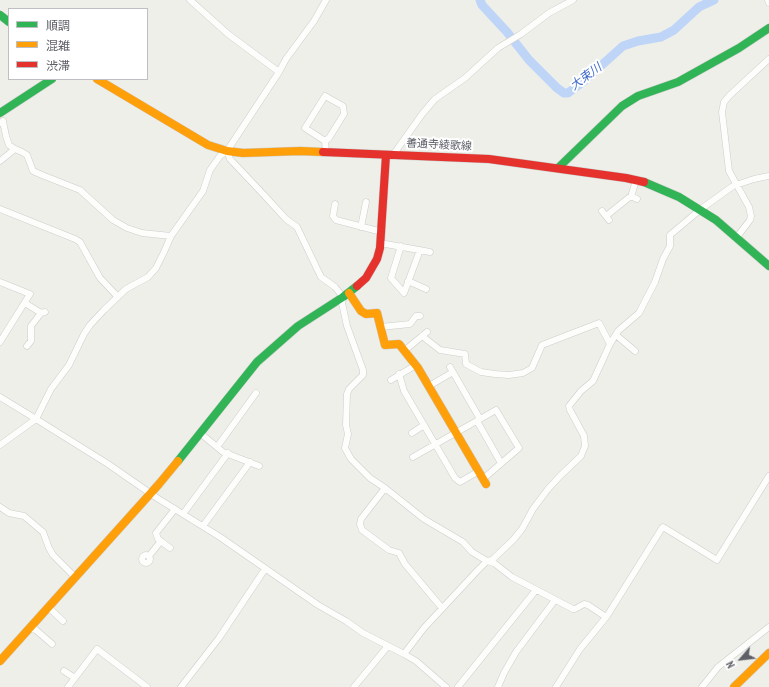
<!DOCTYPE html>
<html>
<head>
<meta charset="utf-8">
<style>
	body { margin:0 }
	#map { position:relative; width:769px; height:687px; overflow:hidden; background:#efefe9; font-family:"PT Sans Narrow","Noto Sans JP",sans-serif }
	canvas { display:block }
	.legend { position:absolute; left:8px; top:8px; width:140px; height:72px; box-sizing:border-box; background:#fff; border:1px solid #bfbfc3; margin:0; padding:5px 7px; list-style:none; font-size:12px; color:#5e6068 }
	.legend li { display:flex; align-items:center; gap:8px; height:20px }
	.legend b { width:20px; border:1px solid #bfbfc3 }
	.north { position:absolute; left:721px; top:639px; width:40px; height:40px; -webkit-text-stroke:3px #fff; paint-order:stroke; rotate:242deg; font-size:11px; font-weight:700; line-height:16px; text-align:center; color:#5e6068 }
	.north::after { content:''; display:block; margin:auto; width:14px; height:18px; background:#5e6068; clip-path:polygon(50% 0,100% 100%,50% 72%,0 100%) }
</style>
</head>
<body>
<div id="map">
<canvas width="769" height="687"></canvas>
<ul class="legend">
<li><b style="height:5px;background:#30b455"></b>順調</li>
<li><b style="height:5px;background:#ff9f0a"></b>混雑</li>
<li><b style="height:5px;background:#e5322d"></b>渋滞</li>
</ul>
<div class="north">N</div>
</div>
<script>
const c = document.querySelector('canvas').getContext('2d');
c.lineJoin = 'round';
function shape(rows) {
  const path = new Path2D();
  for (const r of rows) {
    if (r.length === 3) {
      path.moveTo(r[0] + r[2], r[1]);
      path.arc(r[0], r[1], r[2], 0, 2 * Math.PI);
      continue;
    }
    path.moveTo(r[0], r[1]);
    for (let i = 2; i < r.length; i += 2) path.lineTo(r[i], r[i + 1]);
  }
  return path;
}
function stroke(path, color, width, dash) {
  c.strokeStyle = color;
  c.lineWidth = width;
  c.lineCap = dash ? 'butt' : 'round';
  c.setLineDash(dash || []);
  c.stroke(path);
}
function drawText(font, color, halo, rows, align = 'center') {
  c.font = font + ' "PT Sans Narrow","Noto Sans JP",sans-serif';
  c.lineWidth = 4;
  c.setLineDash([]);
  c.textBaseline = 'middle';
  c.strokeStyle = halo;
  c.fillStyle = color;
  for (const [text, x, y, turn = 0] of rows) {
    c.save();
    c.translate(x, y);
    c.rotate((+turn || 0) * Math.PI / 180);
    c.textAlign = isNaN(turn) ? turn : align;
    if (halo) c.strokeText(text, 0, 0);
    c.fillText(text, 0, 0);
    c.restore();
  }
}
stroke(shape([
	[480,0,482,5,507,32,529,60,557,88,564,93,568,93,584,81,623,46,638,41,661,37,674,30,699,7,714,0]
]), '#bed5f8', 9);
const street = shape([
	[190,0,228,34,279,72],
	[326,0,314,21,286,59,279,72,227,151,220,156,210,170,203,191,171,236,164,252,156,268,148,277,126,289,104,310,90,325,84,334,69,365,51,389,36,419,108,464,157,498,220,537,318,605,346,621,363,633,404,654,416,661,446,687],
	[768,0,769,3],
	[0,123,3,121,6,136,9,145,15,149,22,152,27,155,33,171,42,175,80,190,113,220,127,228,142,233,171,236],
	[325,141,305,128,325,96,343,106,344,114,329,138,325,141,326,152],
	[227,151,230,159,264,195,286,219,297,227,321,277,335,287,343,297,342,303,347,326,363,370,363,375,349,389,347,394,346,425,348,434,345,448,351,459,370,478,385,488,424,519,463,542,472,552,487,561,494,563,512,577,573,609,575,609,584,604,588,605,606,617],
	[393,155,423,113,435,99,465,78,498,48,521,34,549,13,573,0],
	[0,161,15,149],
	[631,197,636,180],
	[335,204,333,216,336,220,382,232],
	[0,209,75,239,80,242,100,278,118,297],
	[602,211,609,220],
	[606,216,631,196,637,199],
	[361,227,366,202],
	[737,237,750,220,751,216,749,207,729,171,722,112,724,102,730,95,769,59],
	[380,243,430,252],
	[401,246,391,278,404,293,420,250],
	[408,281,426,289],
	[0,282,30,294,0,342],
	[25,303,41,313],
	[381,327,410,324,416,316,420,316],
	[616,335,635,351],
	[422,336,440,350,465,354,466,364,481,372,495,374,509,375,523,373,532,368,542,345,599,323,610,344],
	[27,346,31,341,31,326,41,313,45,312],
	[404,351,427,332],
	[450,367,480,419],
	[399,374,404,391,455,478,460,482,479,471],
	[391,380,416,365],
	[429,386,453,372],
	[0,397,36,419,0,445],
	[477,421,501,463],
	[200,433,223,452,259,466],
	[412,433,424,425],
	[217,447,256,393],
	[413,457,496,410,519,448,483,479],
	[385,488,361,519,360,524,362,530,389,550,399,553,405,564,442,608],
	[0,507,9,513,24,516,43,532,49,548,53,555,75,577],
	[183,514,228,453],
	[203,526,250,462],
	[170,548,158,539,156,533,175,509],
	[146,559,4],
	[149,556,161,541],
	[48,607,63,621],
	[29,628,36,630,52,644],
	[404,654,424,628,477,571,487,561,492,560,513,540,522,529,533,509,548,489,560,476,581,456,585,446,584,436,570,410,569,406,581,391,593,381,610,344,618,331,639,313,655,282,663,259,670,246,670,235,701,209,733,186,754,179,769,176],
	[64,671,75,678],
	[68,687,97,649,147,687],
	[181,687,219,638,265,569],
	[354,687,388,646],
	[458,687,536,590],
	[498,687,504,673,516,652,555,600],
	[556,687,580,649,607,616,662,528,663,527,717,560,769,476],
	[702,687,718,667,769,627]
]);
const fast = shape([
	[0,15,9,22],
	[0,113,52,79],
	[558,168,622,106,638,96,678,82,739,48,769,28],
	[644,182,679,197,716,220,769,266],
	[178,461,257,362,298,326,343,297,357,286]
]);
const slow = shape([
	[97,79,208,145,227,151,243,153,300,151,323,152],
	[349,293,361,311,366,314,377,313,385,345,399,344,418,368,486,484],
	[0,661,159,484,178,461],
	[734,687,769,653]
]);
const jam = shape([
	[323,152,489,159,626,178,644,182],
	[357,286,366,278,377,259,380,248,386,155]
]);
stroke(street, '#cccdcb', 7);
stroke(fast, '#cbcccb', 9);
stroke(slow, '#cbcccb', 9);
stroke(jam, '#cbcccb', 9);
stroke(street, '#fdfdfc', 6);
stroke(fast, '#30b455', 8);
stroke(slow, '#ff9f0a', 8);
stroke(jam, '#e5322d', 8);
drawText('11px', '#5e6068', '#fff', [
	["善通寺綾歌線",439,145,3]
]);
drawText('italic 12px', '#426ccc', '#fff', [
	["大束川",586,77,-37]
]);
</script>
</body>
</html>
